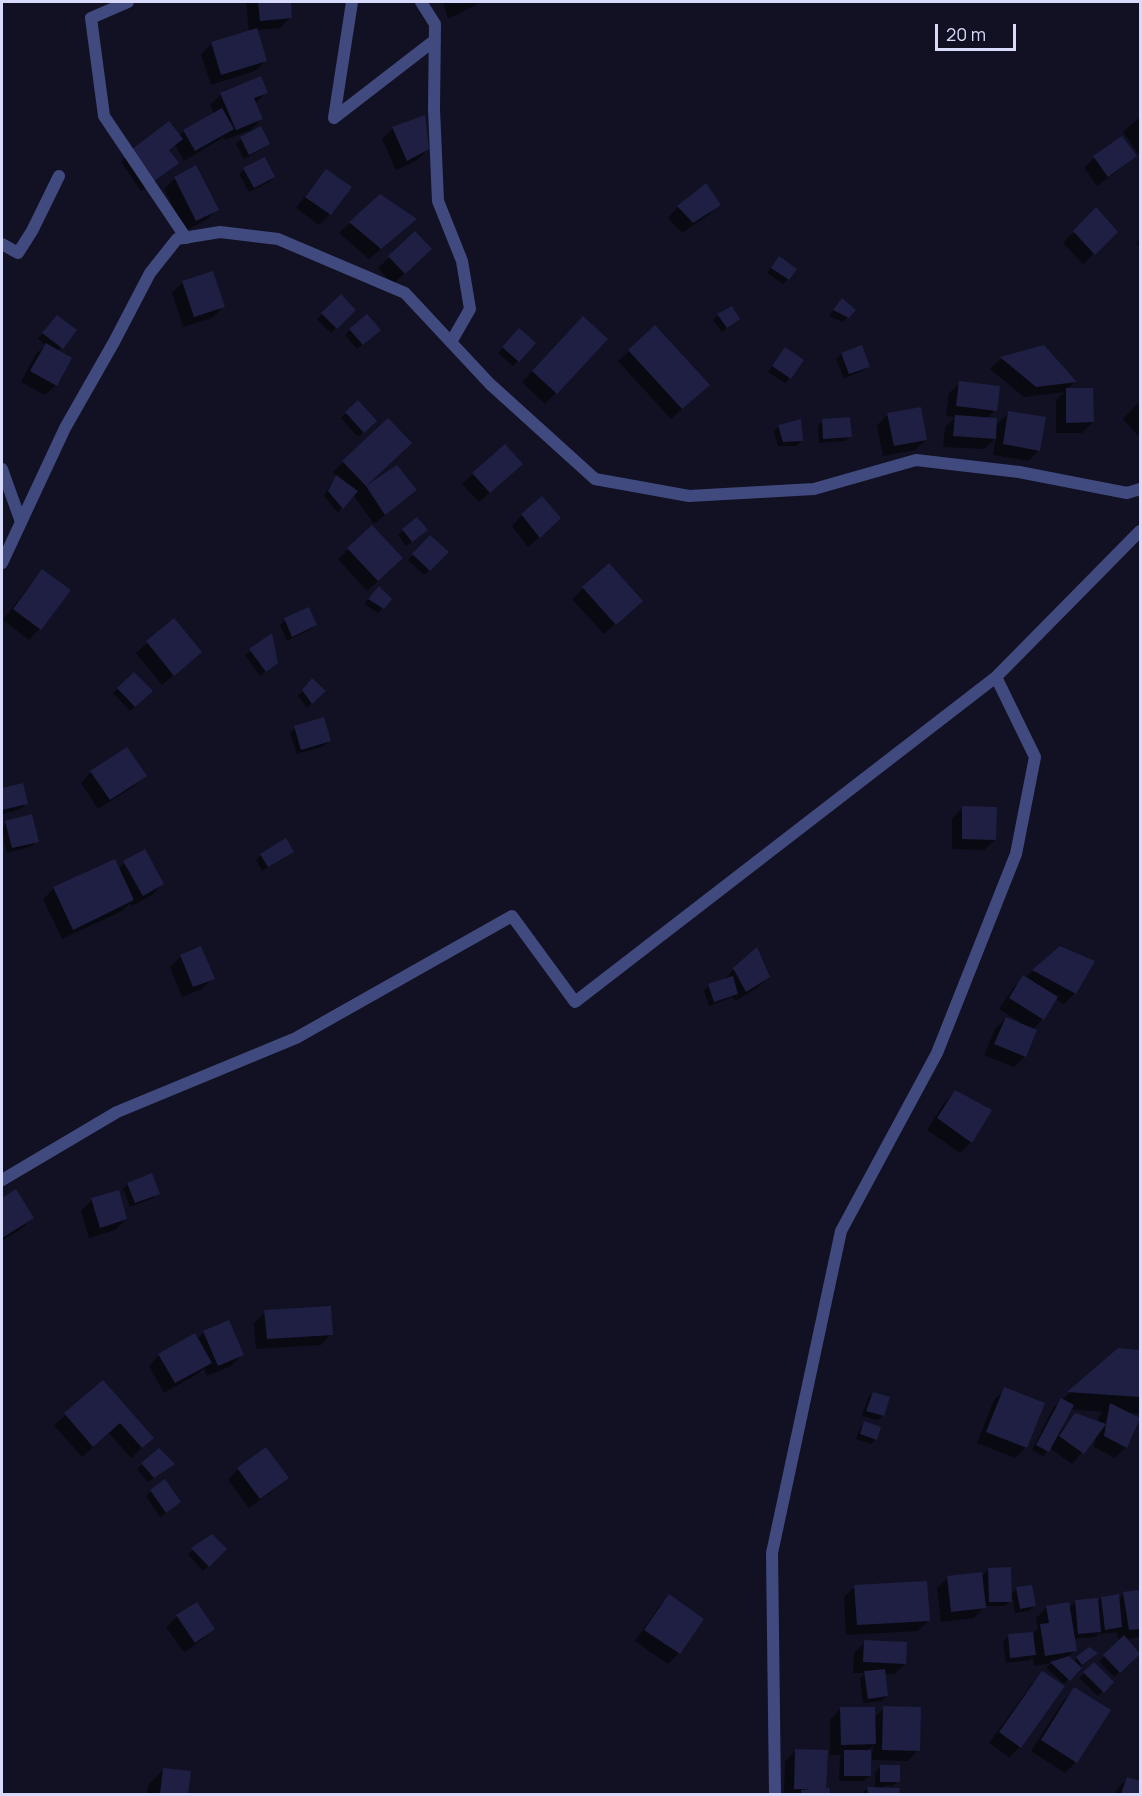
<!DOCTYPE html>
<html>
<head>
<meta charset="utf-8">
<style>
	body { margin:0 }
	#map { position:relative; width:1142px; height:1796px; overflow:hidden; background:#111123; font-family:Manrope,sans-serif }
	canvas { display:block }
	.frame { position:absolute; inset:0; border:3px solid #d8dafb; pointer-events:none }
	.scale { position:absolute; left:935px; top:24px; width:81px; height:27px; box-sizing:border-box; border:3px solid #d8dafb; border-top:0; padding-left:8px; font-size:18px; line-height:21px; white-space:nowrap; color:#d8dafb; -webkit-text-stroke:4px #111123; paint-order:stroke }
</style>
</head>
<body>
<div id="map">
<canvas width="1142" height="1796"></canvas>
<div class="frame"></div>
<div class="scale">20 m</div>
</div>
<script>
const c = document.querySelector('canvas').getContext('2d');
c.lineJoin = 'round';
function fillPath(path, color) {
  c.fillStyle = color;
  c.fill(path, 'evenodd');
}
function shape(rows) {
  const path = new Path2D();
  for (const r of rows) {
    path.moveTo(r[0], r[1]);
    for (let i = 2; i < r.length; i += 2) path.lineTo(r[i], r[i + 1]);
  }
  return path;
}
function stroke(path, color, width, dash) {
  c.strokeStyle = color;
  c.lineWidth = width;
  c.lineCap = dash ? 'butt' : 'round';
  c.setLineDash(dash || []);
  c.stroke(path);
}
fillPath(shape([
	[246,2,289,2,291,17,280,28,256,30,266,60,255,71,211,85,201,54,212,43,249,32],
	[443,2,482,2,448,19],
	[266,92,255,104,261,119,251,130,225,140,224,137,184,161,175,145,168,151,177,162,141,191,121,162,132,152,179,136,184,131,214,114,210,105,221,94],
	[1140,117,1140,156,1123,132],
	[393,128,428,149,417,160,396,170,382,139],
	[241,139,268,143,263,148,244,159,236,144],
	[1135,156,1124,166,1097,186,1084,168,1094,158],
	[244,169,274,177,269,182,249,192,239,174],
	[326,171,350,188,330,214,319,225,296,208,316,182],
	[175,178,217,209,206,220,185,231,164,189],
	[380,196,415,219,369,259,339,233],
	[719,204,708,215,682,233,668,218,678,207],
	[1096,210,1116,232,1083,264,1063,243],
	[415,233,419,260,393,284,378,268],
	[1140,238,1140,248,1136,243],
	[775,263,788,279,783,284,767,273],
	[183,282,223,307,212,318,183,327,172,293],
	[340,296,354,310,331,333,317,319],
	[837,305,854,310,843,322,829,316],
	[718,315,733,323,722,332,713,320],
	[52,322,61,348,58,351,56,385,45,395,21,382,35,355,46,345,38,339],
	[572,328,556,393,545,404,522,382],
	[350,330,374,335,357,349,345,335],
	[519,330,534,343,513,366,498,353],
	[1043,346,1075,382,1066,390,1093,422,1082,433,1056,433,1056,401,1064,392,1024,397,990,369,1001,359],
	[861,347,868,366,863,371,844,378,836,359,841,354],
	[785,349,790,378,785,383,768,372],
	[629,351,697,395,671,419,618,361],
	[960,383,995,410,987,419,995,426,1009,413,1039,450,1028,461,993,455,996,438,984,449,943,447,945,427,955,417,946,416,949,393],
	[1140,401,1140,438,1123,419],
	[358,402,375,421,358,437,341,418],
	[888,414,926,440,915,450,883,456,877,425],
	[823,421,850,436,845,441,819,443,818,426],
	[779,426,801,441,796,446,778,446,774,431],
	[504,446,510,475,479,502,462,484],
	[399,453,365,485,366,486,397,467,415,490,374,524,353,495,338,513,324,496,332,482,337,477,333,472,343,462],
	[522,515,548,529,528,547,512,526],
	[417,519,421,535,406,546,398,535],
	[430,537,446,552,424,575,408,560],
	[348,549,391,569,367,591,338,559],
	[609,565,630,611,604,634,572,599],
	[43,571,69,590,39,629,29,640,3,620,32,582],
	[374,593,383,608,378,613,364,604],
	[174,620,200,652,162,685,136,653],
	[285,620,315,625,310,630,287,641,280,625],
	[271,636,271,668,260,676,245,655],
	[134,674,150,691,130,711,113,693],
	[312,680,324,691,307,708,298,696],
	[295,728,329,741,324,746,297,754,290,733],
	[91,772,145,776,134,786,98,809,81,783],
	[22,785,26,804,21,809,2,814,2,790],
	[963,807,995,840,984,850,952,849,952,818],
	[6,822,37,841,32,846,7,853,2,830,2,827],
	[292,852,262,871,256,860,261,855],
	[124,863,162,884,152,895,132,906,130,903,122,911,62,939,43,899,54,888,118,869],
	[1060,947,1075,993,1064,1004,1055,999,1043,1019,1032,1030,1035,1031,1024,1057,1014,1067,984,1055,995,1029,1006,1018,1019,1024,1020,1022,999,1009,1013,988],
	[181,956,213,978,202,989,182,997,170,967],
	[734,969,768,977,757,988,735,1001,733,997,709,1006,704,991,709,986,723,981],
	[955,1092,990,1110,971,1142,960,1153,927,1130,944,1103],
	[128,1184,158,1193,153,1198,130,1207,123,1189],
	[15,1192,32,1218,21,1229,2,1241,2,1200],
	[92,1200,126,1219,115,1230,89,1238,81,1211],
	[265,1312,331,1334,321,1345,256,1349,254,1323],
	[204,1332,242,1355,231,1366,207,1376,204,1368,199,1373,164,1393,149,1366,159,1355,197,1339],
	[1118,1349,1140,1351,1140,1414,1128,1413,1126,1447,1115,1458,1094,1447,1096,1436,1072,1464,1050,1448,1043,1456,1032,1450,1053,1408],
	[1070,1409,1103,1412,1099,1416,1098,1423,1076,1415,1060,1432,1058,1431],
	[103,1382,152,1438,131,1458,109,1433,82,1457,54,1425],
	[1005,1389,1026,1447,1015,1458,977,1443,994,1400],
	[873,1393,883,1415,878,1420,862,1416,868,1398],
	[865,1423,876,1439,871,1444,856,1439,860,1428],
	[159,1450,173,1464,148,1482,137,1469],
	[238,1469,287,1478,276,1488,249,1508,228,1480],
	[165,1481,175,1506,160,1517,146,1496],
	[212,1536,225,1549,203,1571,188,1554],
	[989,1569,1010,1595,1017,1589,1034,1606,1029,1611,1015,1613,1013,1599,1005,1606,985,1606,974,1618,941,1622,937,1588,948,1577,981,1577],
	[855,1587,929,1620,918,1631,846,1635,844,1597],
	[1140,1591,1140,1637,1126,1639,1139,1653,1114,1677,1099,1661,1119,1643,1117,1632,1100,1634,1100,1632,1095,1637,1073,1639,1075,1650,1068,1657,1073,1662,1089,1649,1091,1658,1079,1667,1064,1684,1046,1668,1051,1663,1034,1666,1033,1657,1030,1660,1006,1663,1003,1641,1009,1636,1034,1633,1038,1629,1036,1618,1047,1607,1069,1608,1075,1602,1097,1602,1101,1598,1118,1600,1124,1594],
	[669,1596,679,1653,668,1664,635,1641,659,1607],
	[196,1604,213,1628,203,1639,184,1652,166,1627,177,1617],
	[865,1642,905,1664,894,1674,884,1674,887,1696,882,1701,863,1703,860,1678,865,1673,853,1673,854,1653],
	[1094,1664,1112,1682,1098,1696,1079,1678],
	[1043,1673,1020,1747,1009,1757,989,1743,1032,1684],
	[1075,1689,1076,1762,1065,1773,1031,1751,1064,1700],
	[884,1708,918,1750,908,1761,872,1760,873,1745,866,1752,869,1776,864,1781,839,1781,840,1757,842,1755,830,1755,830,1720,840,1709,874,1718],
	[796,1750,824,1793,828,1790,828,1794,784,1794,785,1761],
	[880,1767,898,1781,893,1786,885,1786,885,1789,898,1790,898,1794,861,1794,868,1788,875,1788,875,1772],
	[164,1769,190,1772,187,1794,147,1794,148,1785],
	[1128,1778,1140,1783,1140,1794,1115,1794,1117,1789]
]), '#0007');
fillPath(shape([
	[258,2,291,2,292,18,260,21],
	[257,28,267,61,221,75,211,42],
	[261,76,268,93,254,98,263,119,236,130,220,93],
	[222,108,234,129,195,151,183,130],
	[425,115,429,149,407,161,392,127],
	[169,121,183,139,169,150,179,163,153,182,131,150],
	[261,126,270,144,249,155,240,137],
	[1122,136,1137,156,1108,177,1093,156],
	[265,157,275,177,254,188,243,168],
	[196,165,219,210,196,221,174,177],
	[326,169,352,187,331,215,305,197],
	[706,183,721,205,693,223,677,206],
	[380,194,417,219,381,249,349,222],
	[1096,207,1118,232,1095,255,1073,231],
	[415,231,432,249,405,274,388,256],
	[779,256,797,269,789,280,771,268],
	[213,271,225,307,194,317,182,281],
	[341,294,356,310,337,329,321,313],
	[842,298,856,310,849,318,833,310],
	[732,306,740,319,727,328,717,314],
	[367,314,381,330,363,345,349,329],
	[57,315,77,330,63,349,42,333],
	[583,316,608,339,557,394,532,371],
	[655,325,710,385,682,409,628,350],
	[519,328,536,343,519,362,502,347],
	[46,343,72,358,57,386,30,371],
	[862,345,870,367,849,374,841,353],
	[1044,345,1077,382,1036,387,1000,357],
	[785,347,804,360,791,379,772,366],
	[959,381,1000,386,997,411,956,406],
	[1066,388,1093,388,1094,422,1066,423],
	[358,400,377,421,364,433,345,412],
	[921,407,927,440,894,446,887,413],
	[1008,411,1046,417,1040,451,1003,444],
	[955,415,997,418,996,439,953,436],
	[850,417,852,437,823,439,822,419],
	[388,418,412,443,366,486,397,465,417,490,385,515,366,486,342,461],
	[801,419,803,441,783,442,778,425],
	[505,444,523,464,490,493,472,473],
	[336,475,358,491,343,509,328,491],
	[542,496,561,518,540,538,521,514],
	[417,517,428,530,412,542,402,529],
	[372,525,403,558,378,581,347,548],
	[430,535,449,552,430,571,412,554],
	[609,563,643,601,616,625,582,587],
	[42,569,71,590,41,630,13,609],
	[379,586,392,599,384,609,368,599],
	[309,607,317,625,292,637,284,618],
	[174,618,202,652,174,676,146,641],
	[272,633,278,663,266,672,249,649],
	[134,672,153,691,135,707,117,688],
	[312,678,326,691,312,704,302,690],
	[324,717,331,741,301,750,294,726],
	[127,747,147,776,110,800,90,771],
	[23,783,28,804,2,810,2,788],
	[962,806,997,807,996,840,962,839],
	[32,814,39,842,12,848,5,821],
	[286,838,294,852,268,867,260,854],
	[145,849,164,884,143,896,123,861],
	[115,859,134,900,73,930,53,887],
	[201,946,215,979,193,987,180,955],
	[1060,946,1095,961,1076,994,1032,970],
	[757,947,770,977,746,992,733,968],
	[1023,975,1058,997,1044,1020,1009,998],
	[733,976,738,994,714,1002,708,984],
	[1006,1017,1037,1030,1026,1057,994,1044],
	[955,1090,992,1110,972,1143,937,1118],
	[152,1173,160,1194,135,1203,127,1183],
	[16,1189,34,1218,2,1238,2,1198],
	[119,1190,127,1219,100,1228,91,1198],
	[331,1306,333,1335,267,1339,264,1310],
	[229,1320,244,1355,218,1366,203,1331],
	[195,1333,212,1363,175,1383,158,1354],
	[1118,1348,1140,1350,1140,1397,1067,1392],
	[103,1380,154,1438,142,1448,120,1423,93,1447,64,1413],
	[1004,1387,1045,1403,1027,1448,986,1432],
	[873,1392,890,1397,884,1416,866,1411],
	[1061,1398,1074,1405,1049,1452,1036,1445],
	[1110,1403,1140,1418,1127,1448,1104,1436,1106,1424,1084,1454,1059,1436,1075,1413,1106,1424],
	[864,1421,881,1427,877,1440,860,1434],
	[266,1447,289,1478,260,1499,237,1468],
	[159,1448,175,1464,154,1478,141,1463],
	[165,1479,181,1502,166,1513,150,1490],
	[212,1534,227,1549,209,1567,191,1548],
	[1011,1567,1012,1602,989,1602,988,1568],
	[982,1572,986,1608,951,1612,947,1576],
	[927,1581,930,1621,857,1625,854,1585],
	[1032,1585,1036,1606,1020,1609,1016,1587],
	[1140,1590,1140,1629,1129,1630,1123,1592],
	[669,1594,704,1619,680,1654,644,1630],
	[1119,1594,1122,1627,1105,1630,1101,1597],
	[1098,1598,1101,1632,1078,1634,1075,1600],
	[197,1602,215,1629,195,1643,176,1615],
	[1069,1602,1077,1651,1045,1656,1040,1624,1049,1623,1046,1606],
	[1033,1632,1036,1655,1010,1658,1008,1634],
	[1124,1635,1140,1654,1120,1673,1103,1655],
	[864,1640,907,1642,906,1664,863,1662],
	[1089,1647,1098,1653,1082,1665,1076,1657],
	[1069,1656,1082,1668,1070,1681,1050,1662],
	[1094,1662,1114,1682,1104,1693,1083,1672],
	[885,1669,888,1696,868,1699,864,1671],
	[1042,1671,1065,1686,1021,1748,999,1732],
	[1074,1687,1111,1710,1077,1763,1041,1740],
	[883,1706,921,1707,920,1751,882,1750],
	[840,1707,875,1707,876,1744,841,1745],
	[795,1749,828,1750,826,1789,829,1787,830,1794,801,1794,801,1790,811,1789,794,1789],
	[844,1750,871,1750,871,1776,844,1776],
	[880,1765,900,1765,900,1782,880,1782],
	[163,1768,191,1771,188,1794,160,1794],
	[1127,1777,1140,1781,1140,1794,1121,1794],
	[867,1787,900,1788,899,1794,868,1794]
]), '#1f1f43');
stroke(shape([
	[128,2,91,18,104,116,186,238],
	[421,2,435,24,434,109,438,201,462,261,470,309,451,342],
	[334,118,435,40],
	[334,118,352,2],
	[2,244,18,253,32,231,59,176],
	[2,469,21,522],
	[2,1180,117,1112,296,1038,512,916,575,1002,996,677,1140,531],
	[775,1794,772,1553,841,1231,937,1053,1016,854,1035,757,996,677]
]), '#414a7e', 12);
stroke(shape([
	[2,563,65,428,114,342,150,273,177,239,220,232,278,239,405,293,490,384,595,479,689,496,814,489,916,460,1019,472,1127,493,1140,489]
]), '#414a7e', 12);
</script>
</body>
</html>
